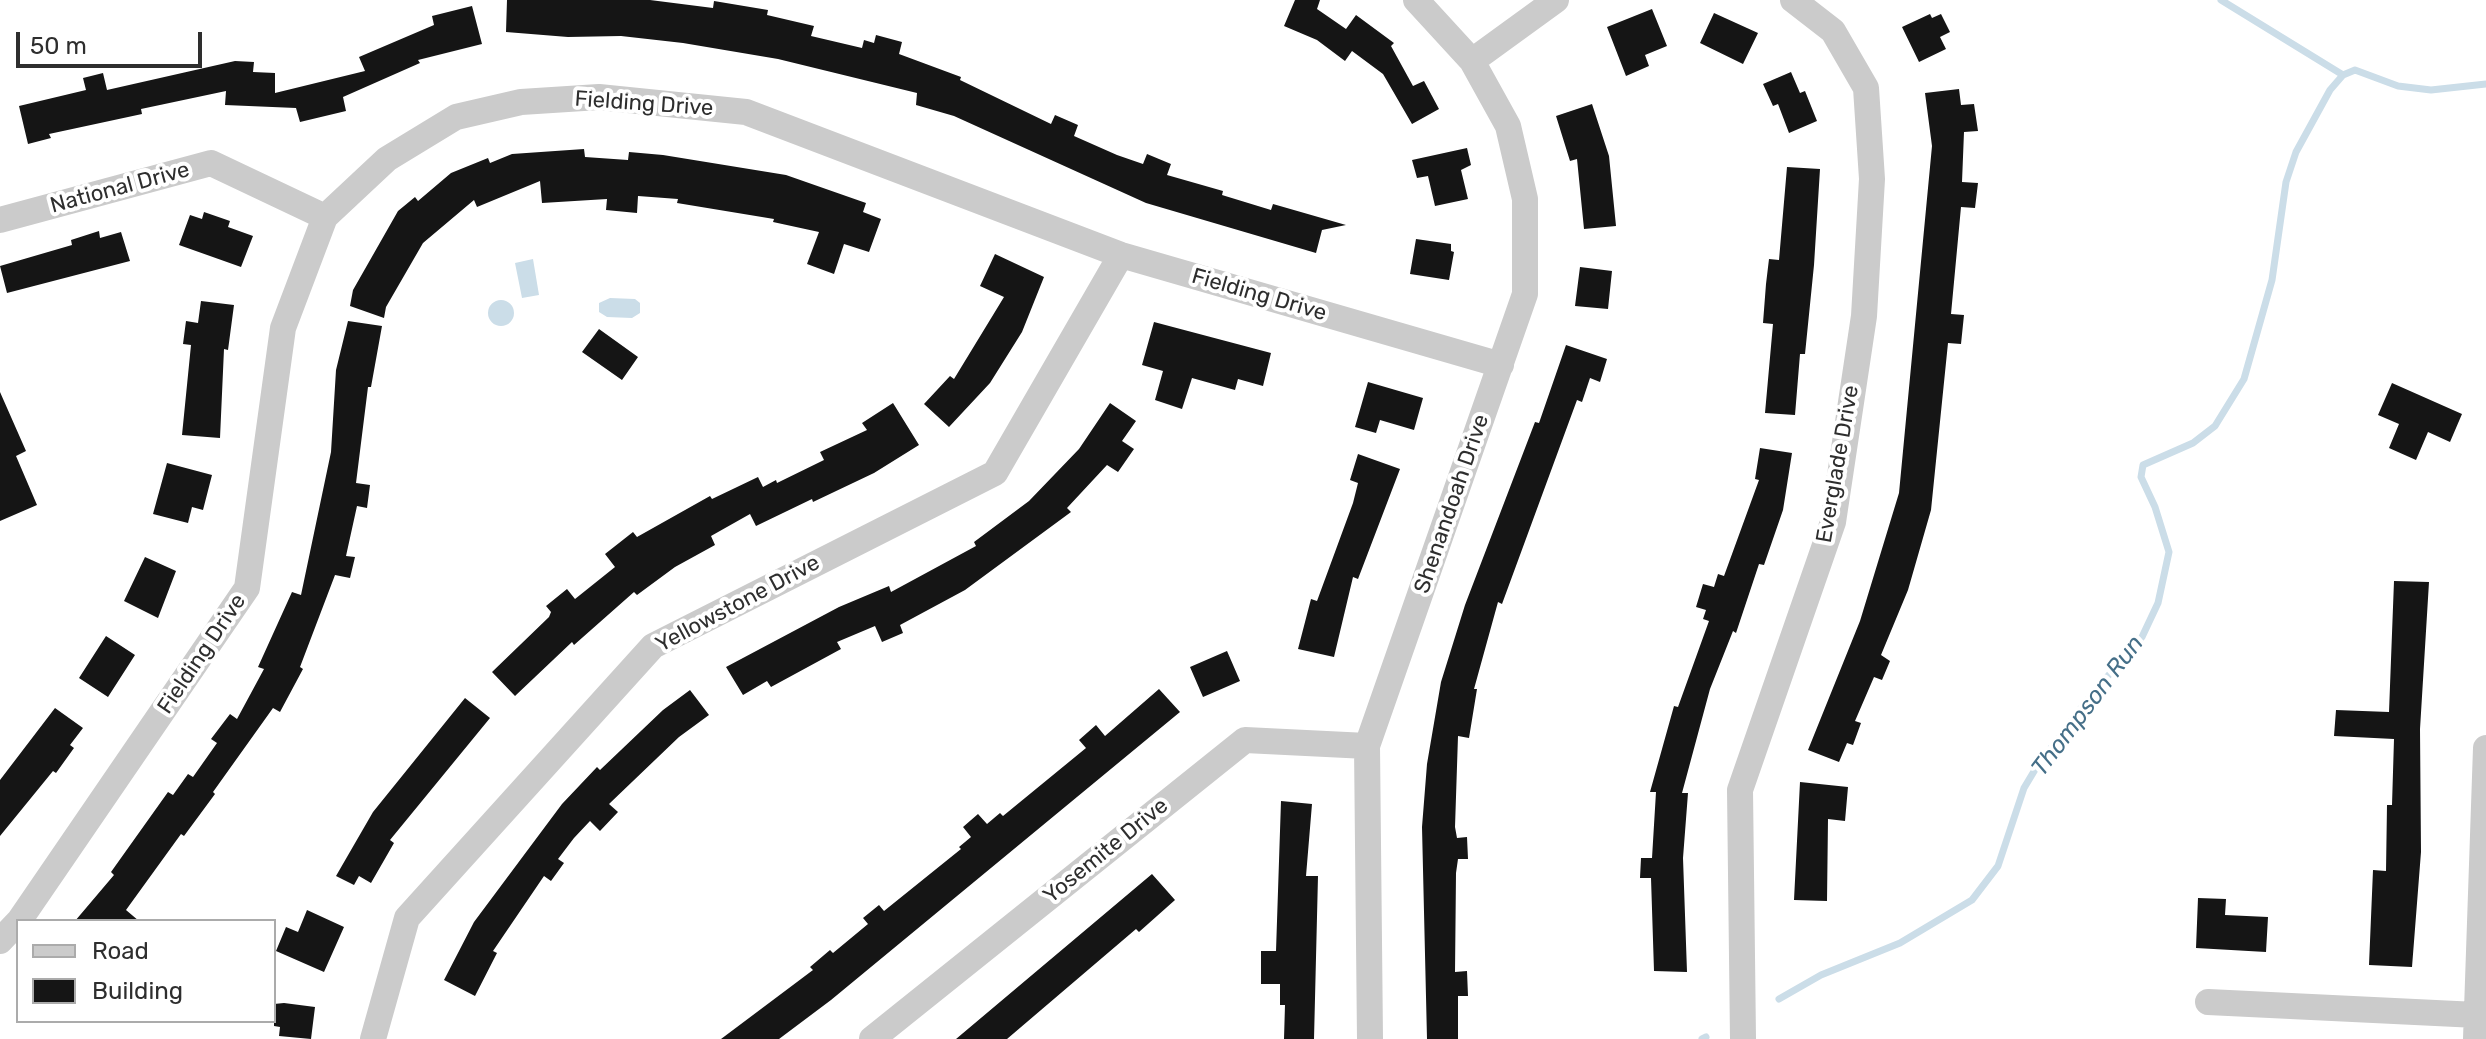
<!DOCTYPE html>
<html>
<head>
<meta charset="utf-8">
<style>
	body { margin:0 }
	#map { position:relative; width:2486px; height:1039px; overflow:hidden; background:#fff; font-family:Rubik,sans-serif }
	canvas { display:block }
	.legend { position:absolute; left:16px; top:919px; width:260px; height:104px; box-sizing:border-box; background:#fff; border:2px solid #ababab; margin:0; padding:10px 14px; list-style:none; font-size:24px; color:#2e2e2e }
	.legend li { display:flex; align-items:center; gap:16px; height:40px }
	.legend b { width:40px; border:2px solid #ababab }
	.scale { position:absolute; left:16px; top:32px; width:186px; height:36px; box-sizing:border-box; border:4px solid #2e2e2e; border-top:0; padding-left:10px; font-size:24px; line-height:28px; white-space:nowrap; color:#2e2e2e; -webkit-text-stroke:6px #fff; paint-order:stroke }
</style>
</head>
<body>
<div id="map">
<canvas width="2486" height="1039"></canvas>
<ul class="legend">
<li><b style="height:10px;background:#cbcbcb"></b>Road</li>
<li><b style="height:22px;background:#151515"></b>Building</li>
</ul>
<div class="scale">50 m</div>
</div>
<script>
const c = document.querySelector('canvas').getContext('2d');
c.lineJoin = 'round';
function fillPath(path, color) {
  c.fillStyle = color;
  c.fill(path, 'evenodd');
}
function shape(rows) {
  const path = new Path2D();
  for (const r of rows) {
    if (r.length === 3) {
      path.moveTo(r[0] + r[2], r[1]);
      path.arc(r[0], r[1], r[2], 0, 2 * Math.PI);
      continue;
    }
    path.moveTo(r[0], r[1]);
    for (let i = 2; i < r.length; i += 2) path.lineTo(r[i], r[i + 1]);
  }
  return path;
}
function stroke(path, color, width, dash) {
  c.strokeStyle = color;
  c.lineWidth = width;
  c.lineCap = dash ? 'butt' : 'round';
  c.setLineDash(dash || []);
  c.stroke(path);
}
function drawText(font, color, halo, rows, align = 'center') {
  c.font = font + ' Rubik,sans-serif';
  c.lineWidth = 8;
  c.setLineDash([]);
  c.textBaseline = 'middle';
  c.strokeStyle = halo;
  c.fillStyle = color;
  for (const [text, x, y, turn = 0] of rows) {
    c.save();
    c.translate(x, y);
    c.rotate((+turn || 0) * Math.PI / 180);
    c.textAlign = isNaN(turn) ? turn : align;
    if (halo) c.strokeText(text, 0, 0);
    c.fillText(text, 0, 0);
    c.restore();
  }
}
fillPath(shape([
	[533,259,539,295,522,298,515,263],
	[610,298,635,299,640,303,640,313,632,318,607,317,599,312,599,303],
	[501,313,13]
]), '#cbdde8');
stroke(shape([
	[2221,0,2343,75],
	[1779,999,1821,975,1900,943,1972,900,1998,866,2024,788,2036,768,2087,700,2142,637,2158,603,2169,552,2155,507,2141,477,2143,465,2193,443,2215,426,2244,379,2272,280,2286,182,2296,152,2330,90,2343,75,2355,70,2398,86,2431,90,2486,84],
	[1702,1039,1706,1037]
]), '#cbdde8', 7);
fillPath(shape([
	[507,0,650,0,713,8,714,1,768,10,767,15,814,26,811,36,862,48,864,40,874,43,876,35,902,42,899,54,961,77,960,80,1051,124,1055,115,1078,125,1074,136,1117,155,1143,164,1147,154,1171,164,1167,175,1223,191,1222,195,1271,210,1273,204,1346,225,1322,230,1316,253,1146,203,954,116,916,105,917,93,778,59,683,43,621,36,568,37,506,32],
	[1295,0,1320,0,1317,9,1346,29,1356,15,1394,43,1391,46,1413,86,1424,81,1439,109,1412,124,1383,74,1352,51,1345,61,1317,40,1284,26],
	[472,6,482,44,418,60,420,63,343,97,346,111,300,122,296,108,225,105,226,91,141,109,142,114,49,134,51,138,28,144,19,106,86,90,83,78,103,73,107,90,235,61,254,62,253,72,275,73,275,93,365,71,359,57,434,25,432,16],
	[1652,9,1667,46,1645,55,1649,66,1626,76,1607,27],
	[1714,13,1758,33,1743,64,1700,43],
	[1930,14,1932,18,1941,14,1950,32,1940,37,1946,49,1919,62,1902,27],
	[1791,72,1800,93,1805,91,1817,121,1789,133,1778,104,1773,106,1763,84],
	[1959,89,1961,105,1974,104,1978,131,1964,132,1962,182,1978,183,1975,208,1961,207,1951,314,1964,315,1961,344,1948,343,1931,510,1908,590,1881,655,1890,661,1882,680,1874,677,1855,721,1861,723,1853,745,1847,743,1839,762,1808,750,1860,621,1899,493,1932,146,1925,93],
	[1592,104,1609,156,1616,226,1584,229,1577,159,1570,161,1556,116],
	[1467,148,1471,165,1461,170,1468,199,1435,206,1428,176,1417,178,1412,160],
	[584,149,585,157,628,160,629,152,663,155,786,175,866,203,863,212,881,219,869,252,844,244,834,274,807,264,819,232,773,222,774,219,677,203,678,199,638,196,637,213,606,210,607,199,542,203,540,181,477,207,474,200,423,243,386,307,384,318,350,306,353,290,398,211,415,197,418,201,451,173,488,158,490,163,512,154],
	[1787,167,1820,169,1814,265,1805,354,1800,354,1795,415,1765,413,1773,324,1763,323,1766,284,1769,259,1779,260],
	[204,212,230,221,228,227,253,236,241,267,179,245,190,215,202,219],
	[99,231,100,238,121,232,130,261,7,293,0,266,72,245,71,240],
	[1416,239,1451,244,1451,251,1454,252,1449,280,1410,274],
	[995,254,1044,277,1022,332,990,383,949,427,924,404,950,376,954,379,1004,297,980,286],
	[1580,267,1612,271,1608,309,1575,306],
	[201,301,234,305,228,350,224,349,220,438,182,435,191,345,183,344,186,321,198,323],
	[348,321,382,326,371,387,368,387,356,483,370,485,367,508,357,506,346,556,355,557,350,578,335,575,300,667,303,669,280,712,273,708,213,792,215,794,184,836,181,834,126,910,139,921,75,921,114,875,111,872,168,792,173,795,188,774,193,777,217,743,211,739,230,714,237,719,264,669,258,667,292,592,301,595,331,452,336,370],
	[1154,322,1271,353,1263,386,1238,379,1235,390,1192,378,1182,409,1155,400,1163,371,1142,365],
	[599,329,638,357,622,380,582,352],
	[1566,345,1607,359,1600,382,1590,378,1582,402,1577,400,1502,604,1498,602,1474,689,1477,689,1469,738,1458,736,1455,827,1457,838,1467,837,1468,859,1458,859,1456,873,1455,972,1467,971,1468,996,1458,996,1458,1039,1427,1039,1422,827,1427,764,1441,682,1465,605,1535,422,1539,423],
	[1368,382,1423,398,1414,430,1380,420,1376,433,1355,427],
	[2392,383,2462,414,2450,442,2428,432,2416,460,2389,448,2399,424,2378,415],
	[0,392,26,451,16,456,37,505,0,521],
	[893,403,919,445,874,473,813,502,812,499,756,526,750,514,711,536,715,545,675,567,637,595,634,592,574,645,572,642,515,696,492,672,549,617,551,612,546,606,567,589,575,599,615,567,605,554,633,532,637,537,710,496,712,499,758,477,763,487,776,480,777,483,824,460,820,452,867,430,862,423],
	[1110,403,1136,421,1122,441,1134,449,1118,472,1107,465,1067,508,1071,512,965,590,900,625,903,633,882,642,875,626,837,642,841,649,771,687,767,681,743,695,726,667,839,607,889,586,891,592,976,546,974,542,1029,501,1079,449],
	[1760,448,1792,453,1783,510,1764,565,1759,564,1736,633,1733,631,1710,689,1682,793,1688,793,1683,858,1687,972,1654,971,1651,878,1640,878,1641,858,1652,858,1656,792,1650,792,1674,706,1678,707,1709,621,1703,619,1706,610,1696,607,1703,584,1714,587,1718,574,1724,576,1759,480,1755,479],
	[1358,454,1400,469,1358,579,1353,577,1334,657,1298,649,1311,599,1317,601,1353,503,1358,483,1350,480],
	[167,463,212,475,203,510,192,507,188,523,153,514],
	[145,557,176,571,158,618,124,601],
	[2394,581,2429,582,2420,729,2421,852,2412,967,2369,965,2373,870,2386,871,2387,805,2392,805,2394,739,2334,736,2336,710,2389,712],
	[106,636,135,655,108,697,79,678],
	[1227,651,1240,681,1203,697,1190,667],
	[1159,689,1180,712,831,1000,779,1039,721,1039,813,970,810,967,830,950,833,953,868,924,863,918,879,905,884,911,961,849,959,847,971,837,963,827,978,814,987,824,1000,813,1003,816,1086,748,1079,740,1096,725,1105,736],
	[690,690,709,715,679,737,609,804,618,812,600,831,590,821,574,838,558,859,564,863,551,881,544,876,493,951,497,953,475,996,444,980,474,922,562,804,597,767,600,770,663,710],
	[465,698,490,718,390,840,394,843,371,883,359,876,354,885,336,876,373,812],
	[55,708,83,728,70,745,74,748,56,773,53,771,0,836,0,780],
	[1800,782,1848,787,1845,821,1828,819,1827,901,1794,900],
	[1281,801,1312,804,1306,876,1318,876,1314,1039,1284,1039,1285,1005,1280,1005,1280,984,1261,984,1261,951,1276,951],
	[1152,874,1175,900,1139,932,1136,929,1007,1039,956,1039],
	[2198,898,2226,899,2225,915,2268,917,2266,952,2196,948],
	[307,910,344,927,324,972,276,951,286,927,298,932],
	[284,1003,315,1007,311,1039,279,1036,280,1027,274,1026,274,1004]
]), '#151515');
stroke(shape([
	[1472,61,1556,0],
	[0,220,211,163,325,217],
	[19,921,247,588,283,328,325,217,387,159,456,117,521,102,599,97,746,112,1121,255,1501,365],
	[0,941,18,922],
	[2208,1002,2477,1015],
	[373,1039,407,918,653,646,995,473,1121,255],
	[872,1039,1245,740,1367,746],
	[1370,1039,1367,746,1525,294,1525,199,1508,126,1472,61,1416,0],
	[1743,1039,1740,790,1833,522,1864,316,1872,179,1866,88,1833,31,1793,0],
	[2476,1039,2486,748]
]), '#cbcbcb', 26);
drawText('22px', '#2e2e2e', '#fff', [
	["Fielding Drive",644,104,4],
	["National Drive",120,188,-15],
	["Fielding Drive",1259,295,16],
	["Everglade Drive",1838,464,-80],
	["Shenandoah Drive",1452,504,-71],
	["Yellowstone Drive",738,604,-28],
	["Fielding Drive",202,654,-56],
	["Yosemite Drive",1106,851,-39]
]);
drawText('italic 24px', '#456f88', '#fff', [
	["Thompson Run",2088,706,-53]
]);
</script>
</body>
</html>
